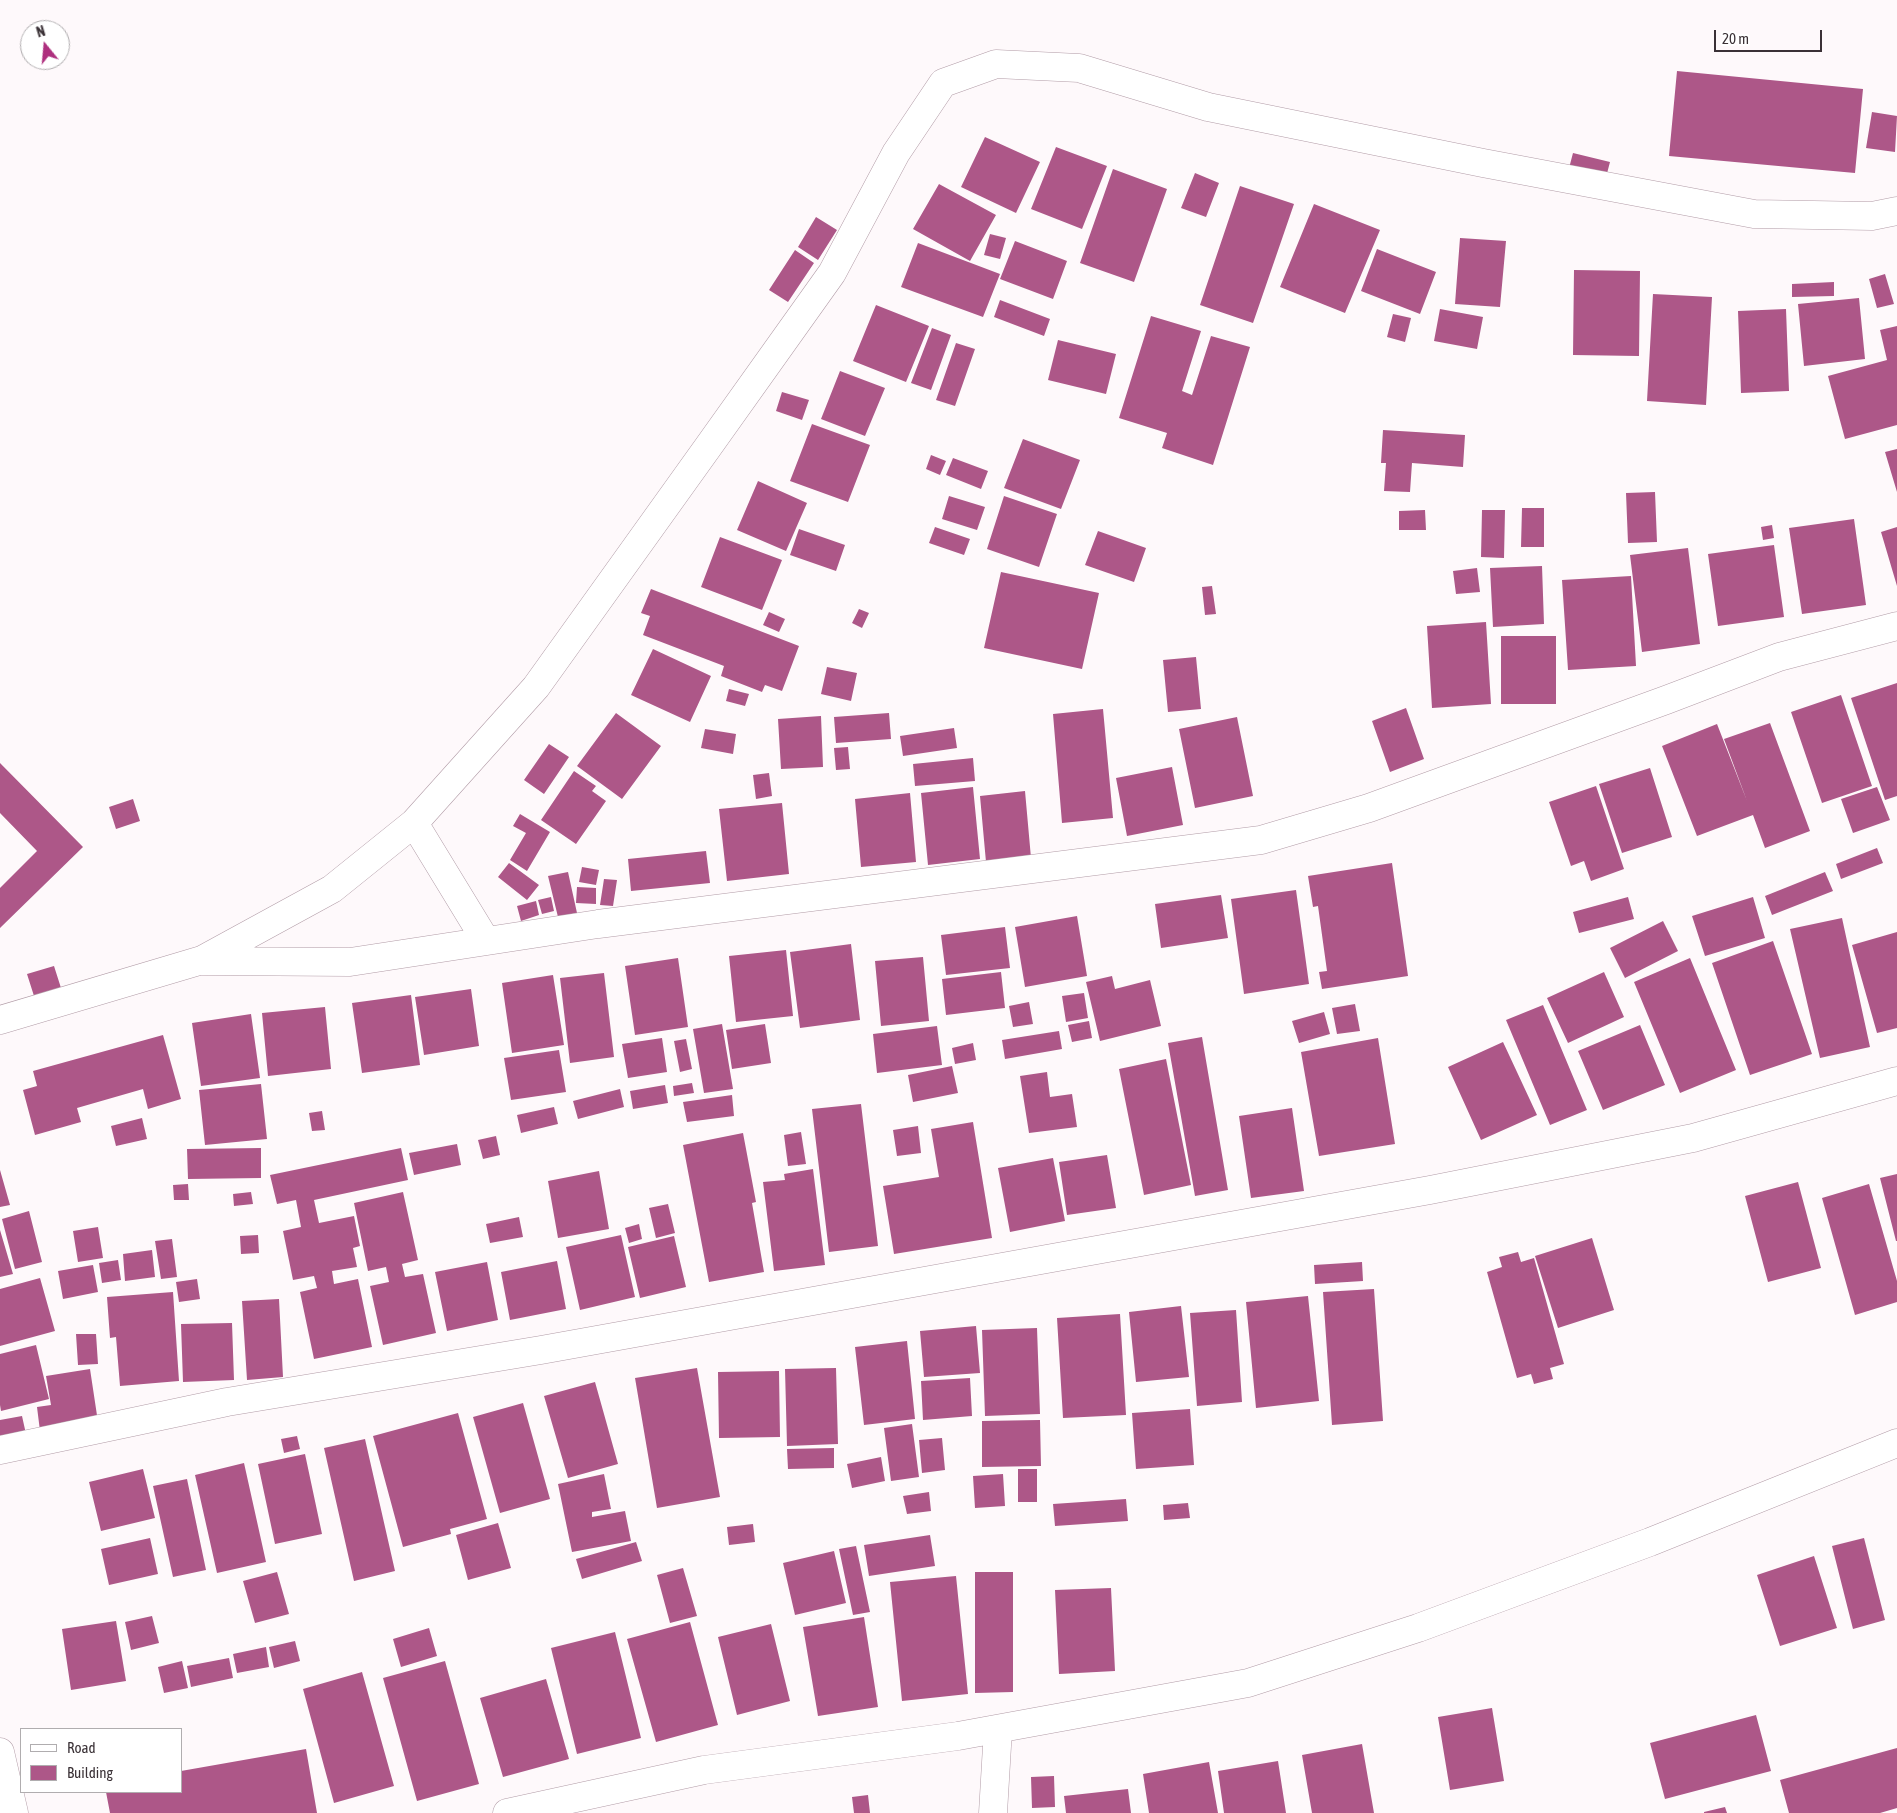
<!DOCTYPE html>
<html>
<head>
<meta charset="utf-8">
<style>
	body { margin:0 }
	#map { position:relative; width:1897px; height:1813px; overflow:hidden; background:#fef9fb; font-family:"Asap Condensed",sans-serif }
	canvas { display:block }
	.legend { position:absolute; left:20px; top:1728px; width:162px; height:65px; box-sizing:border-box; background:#fff; border:1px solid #b0adaf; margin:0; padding:6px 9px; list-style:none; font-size:15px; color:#3a3136 }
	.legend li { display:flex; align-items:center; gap:10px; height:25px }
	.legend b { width:25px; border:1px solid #b0adaf }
	.north { position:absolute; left:20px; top:20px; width:50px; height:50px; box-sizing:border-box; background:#fff; border:1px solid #b0adaf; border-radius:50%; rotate:343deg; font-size:14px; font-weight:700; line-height:20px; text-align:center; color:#3a3136 }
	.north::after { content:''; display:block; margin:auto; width:18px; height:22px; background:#ae2f7e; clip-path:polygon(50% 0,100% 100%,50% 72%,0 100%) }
	.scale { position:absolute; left:1714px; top:30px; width:108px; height:22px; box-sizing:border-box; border:2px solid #3a3136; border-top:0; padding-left:6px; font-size:15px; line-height:18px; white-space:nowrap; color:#3a3136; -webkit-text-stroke:4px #fff; paint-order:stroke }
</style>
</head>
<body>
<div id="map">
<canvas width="1897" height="1813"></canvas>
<ul class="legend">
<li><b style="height:6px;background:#fff"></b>Road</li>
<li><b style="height:14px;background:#ad5788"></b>Building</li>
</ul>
<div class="north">N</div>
<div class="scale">20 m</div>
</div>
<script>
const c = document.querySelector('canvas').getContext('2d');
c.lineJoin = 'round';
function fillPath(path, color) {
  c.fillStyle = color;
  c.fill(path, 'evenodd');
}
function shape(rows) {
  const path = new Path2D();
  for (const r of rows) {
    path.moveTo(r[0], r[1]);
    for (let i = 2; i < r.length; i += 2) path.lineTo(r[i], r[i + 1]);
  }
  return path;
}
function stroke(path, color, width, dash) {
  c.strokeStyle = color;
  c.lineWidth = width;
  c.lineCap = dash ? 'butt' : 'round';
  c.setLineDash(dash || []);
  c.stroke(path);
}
fillPath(shape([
	[1677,71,1863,89,1855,173,1669,156],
	[1872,112,1897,116,1895,152,1866,148],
	[985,137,1040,162,1016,213,961,187],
	[1056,147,1107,166,1082,229,1031,209],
	[1573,153,1610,162,1605,181,1568,172],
	[1113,169,1167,189,1134,282,1080,263],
	[1195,173,1219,183,1206,217,1181,208],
	[939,184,996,215,970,261,913,229],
	[1240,186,1294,204,1253,323,1200,305],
	[1314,204,1380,230,1345,313,1280,287],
	[816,217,837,230,818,260,798,247],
	[990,234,1006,238,1000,259,984,255],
	[1460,238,1506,241,1500,307,1455,304],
	[1015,241,1067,261,1053,299,1000,279],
	[918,243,1000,274,983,317,901,287],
	[1377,249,1436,272,1420,314,1361,291],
	[795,250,814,263,788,302,769,290],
	[1574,270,1640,271,1639,356,1573,355],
	[1885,274,1894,304,1877,308,1869,279],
	[1834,282,1834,296,1792,297,1792,284],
	[1653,294,1712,297,1706,405,1647,401],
	[1859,298,1865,359,1804,366,1798,304],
	[1000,300,1050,319,1044,336,994,317],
	[876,305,929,326,906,382,853,361],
	[1440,309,1483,317,1477,349,1434,341],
	[1786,309,1789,391,1741,393,1738,311],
	[1393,314,1411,318,1405,342,1387,337],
	[1151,316,1201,331,1182,391,1192,395,1211,336,1250,347,1213,465,1162,448,1167,433,1119,418],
	[1897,326,1897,425,1845,439,1828,376,1887,360,1880,330],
	[932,328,951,335,931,390,911,383],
	[1058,340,1116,354,1106,394,1048,380],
	[956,343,975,349,955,406,936,400],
	[840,371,885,388,865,436,821,419],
	[782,392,809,400,802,420,776,411],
	[812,424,870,445,848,502,790,481],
	[1383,430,1465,435,1463,467,1412,463,1410,492,1384,491,1386,463,1381,463],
	[1023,439,1080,460,1061,509,1004,488],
	[1897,449,1897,492,1885,452],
	[931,455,946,461,940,475,926,469],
	[953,458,988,471,981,489,946,475],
	[758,481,807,503,786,551,737,530],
	[1655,492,1657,542,1628,543,1626,493],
	[949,496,985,507,977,530,942,519],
	[1004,496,1057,514,1039,567,987,549],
	[1522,508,1544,508,1544,547,1521,547],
	[1425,510,1426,530,1399,530,1399,511],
	[1482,510,1505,510,1504,558,1481,557],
	[1854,519,1866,605,1802,614,1789,528],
	[1772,525,1774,538,1763,540,1761,527],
	[935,527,970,539,964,555,929,543],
	[1897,527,1897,586,1881,532],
	[799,529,845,545,836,571,790,555],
	[1098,531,1146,548,1134,582,1085,565],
	[720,537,782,560,762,610,701,587],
	[1774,545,1784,617,1718,626,1708,554],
	[1688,548,1700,644,1642,652,1630,555],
	[1542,566,1544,624,1493,627,1490,568],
	[1477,568,1480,592,1456,594,1453,571],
	[1001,572,1099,593,1082,669,984,648],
	[1631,576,1636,666,1568,670,1562,580],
	[1212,586,1216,614,1205,615,1202,587],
	[651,589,799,646,782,691,765,685,762,692,721,676,724,666,643,635,650,616,641,613],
	[859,609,869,613,862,628,852,623],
	[769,612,785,619,779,632,763,625],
	[1486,622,1491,704,1432,708,1427,626],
	[1501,636,1556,636,1556,704,1501,704],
	[653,649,711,676,690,722,631,695],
	[1196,657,1201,709,1168,712,1163,660],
	[827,667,857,673,851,701,821,694],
	[1897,683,1897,796,1885,800,1851,698],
	[729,689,749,694,745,706,726,701],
	[1841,695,1872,786,1822,803,1791,712],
	[1406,708,1424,759,1390,772,1372,721],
	[1103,709,1113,818,1062,823,1053,714],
	[616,713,661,746,622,799,577,766],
	[889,713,891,739,836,743,834,717],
	[821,716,823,767,781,769,778,719],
	[1237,717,1253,796,1195,808,1179,729],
	[1770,723,1810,831,1765,848,1753,815,1697,836,1662,746,1717,724,1747,801,1724,739],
	[954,728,957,748,903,756,900,736],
	[705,729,736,734,733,754,701,748],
	[549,744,569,757,544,794,524,780],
	[848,747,850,769,836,770,834,748],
	[973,758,975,781,915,786,913,764],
	[0,763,83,847,0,928,0,888,37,851,0,813],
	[1172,767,1183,825,1127,836,1116,778],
	[1650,768,1672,837,1622,853,1599,784],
	[574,771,596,786,592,791,606,801,576,844,541,820],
	[769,773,772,796,756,799,753,775],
	[1596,786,1624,869,1591,881,1584,861,1571,866,1549,802],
	[973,787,980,859,928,865,921,793],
	[1877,787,1890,820,1853,833,1841,799],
	[1025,791,1031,858,986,862,980,796],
	[910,793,916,862,861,867,855,799],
	[133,799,140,821,116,829,109,807],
	[782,803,789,874,727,881,719,809],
	[520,814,550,832,527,871,510,860,526,833,513,826],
	[1877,848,1883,863,1841,879,1836,864],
	[706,851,710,883,631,891,628,859],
	[509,863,539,885,527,900,498,877],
	[1392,863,1408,976,1322,989,1319,972,1327,971,1318,906,1313,907,1308,876],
	[582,867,599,870,596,885,579,882],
	[568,872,577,913,558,917,548,876],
	[1825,872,1833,891,1772,915,1765,896],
	[604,879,617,880,613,906,600,905],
	[577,887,596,888,596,904,576,903],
	[1296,890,1309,984,1244,994,1231,899],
	[1221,895,1228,938,1161,948,1155,904],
	[551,897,554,911,542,914,538,900],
	[1628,897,1634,919,1579,933,1573,912],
	[1753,897,1765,938,1705,956,1692,916],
	[536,901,539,915,521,921,517,906],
	[1077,916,1087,976,1025,987,1015,927],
	[1842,918,1870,1047,1820,1058,1790,929],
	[1663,921,1678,951,1625,978,1610,948],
	[1005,927,1010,968,946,975,941,935],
	[1897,932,1897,1028,1877,1033,1852,945],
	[1773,941,1812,1054,1750,1075,1712,963],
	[851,944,860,1020,800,1028,790,952],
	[786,950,793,1016,736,1022,729,956],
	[923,957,929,1021,881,1026,875,961],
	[678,958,688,1027,635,1035,625,966],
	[1690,958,1736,1070,1680,1093,1634,982],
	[54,966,61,988,34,996,27,974],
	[1001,972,1005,1008,946,1015,942,979],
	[1604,972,1624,1017,1568,1043,1547,998],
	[604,973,614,1057,570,1063,560,978],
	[553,975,564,1045,512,1053,502,983],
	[1112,976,1115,989,1150,980,1161,1026,1100,1041,1086,982],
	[471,989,479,1046,424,1055,415,997],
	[1084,993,1088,1018,1066,1022,1062,996],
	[411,995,420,1065,362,1073,352,1003],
	[1029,1002,1033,1024,1013,1027,1009,1006],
	[1355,1004,1360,1031,1337,1034,1332,1008],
	[1543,1005,1587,1110,1550,1125,1506,1020],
	[325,1007,331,1069,268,1076,262,1013],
	[1324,1012,1330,1034,1299,1043,1292,1021],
	[251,1014,260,1078,201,1086,192,1023],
	[1089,1021,1092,1038,1072,1042,1068,1025],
	[722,1024,733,1089,704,1093,693,1029],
	[765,1024,771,1063,732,1069,726,1030],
	[1640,1025,1665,1085,1603,1110,1578,1051],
	[937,1026,942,1065,877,1073,873,1034],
	[1059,1031,1062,1049,1005,1059,1002,1040],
	[163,1035,181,1099,148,1109,143,1089,77,1108,81,1122,35,1135,23,1090,37,1086,33,1071],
	[1202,1037,1228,1190,1195,1196,1168,1043],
	[662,1038,667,1072,628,1078,622,1044],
	[1378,1038,1395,1144,1319,1156,1301,1052],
	[686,1039,692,1069,680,1072,674,1041],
	[1503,1042,1537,1115,1481,1140,1448,1067],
	[973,1043,976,1060,955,1064,952,1048],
	[559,1050,566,1092,511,1100,504,1058],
	[1166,1059,1191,1185,1144,1195,1119,1069],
	[952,1066,958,1093,913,1102,908,1075],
	[1047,1072,1050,1097,1072,1094,1077,1127,1029,1133,1020,1076],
	[692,1083,694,1093,674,1096,673,1086],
	[261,1084,267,1139,205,1145,199,1090],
	[665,1085,668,1103,633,1109,630,1091],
	[620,1089,624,1107,578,1119,573,1101],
	[732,1095,734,1116,687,1122,683,1102],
	[861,1104,878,1246,829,1252,812,1109],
	[554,1107,558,1124,521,1133,517,1115],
	[1292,1108,1304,1191,1251,1198,1239,1116],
	[322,1111,325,1130,312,1131,309,1113],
	[142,1118,147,1139,116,1146,111,1126],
	[973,1122,992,1238,894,1254,883,1186,939,1177,931,1129],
	[918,1126,921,1153,897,1156,893,1130],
	[801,1132,806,1164,788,1166,784,1135],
	[743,1133,756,1202,752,1203,764,1272,709,1282,683,1145],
	[496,1136,500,1155,483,1159,478,1140],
	[457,1144,461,1165,414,1175,409,1153],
	[261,1148,261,1178,188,1179,187,1149],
	[401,1148,408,1180,314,1200,319,1223,354,1216,360,1246,353,1248,357,1267,332,1271,334,1284,358,1279,372,1347,314,1359,300,1292,317,1288,314,1276,293,1280,283,1231,301,1227,296,1200,277,1204,270,1175],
	[1107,1155,1116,1208,1067,1215,1059,1162],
	[1053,1158,1065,1221,1010,1232,998,1168],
	[813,1169,825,1265,774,1271,763,1182,785,1180,784,1174],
	[0,1170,10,1205,0,1207],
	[599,1171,609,1229,558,1238,548,1181],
	[1897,1174,1897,1241,1896,1241,1880,1178],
	[1798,1182,1821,1268,1768,1282,1745,1196],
	[188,1184,189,1200,174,1200,173,1185],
	[1869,1184,1897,1281,1897,1302,1855,1315,1822,1198],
	[251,1192,253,1204,234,1206,233,1194],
	[403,1192,418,1260,402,1264,405,1277,423,1274,436,1333,383,1345,370,1286,389,1282,386,1267,368,1271,354,1203],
	[668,1204,675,1233,656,1238,649,1208],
	[29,1211,42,1262,15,1269,2,1219],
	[519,1217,523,1237,490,1243,486,1224],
	[639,1224,642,1239,629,1243,625,1228],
	[98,1227,103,1258,78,1262,73,1231],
	[0,1230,13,1274,0,1277],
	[258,1235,259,1253,241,1254,240,1236],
	[621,1235,635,1297,580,1310,566,1247],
	[674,1236,686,1287,640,1298,628,1247],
	[1592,1238,1614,1310,1558,1328,1535,1256],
	[172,1239,177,1277,161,1279,155,1241],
	[152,1250,155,1277,125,1281,123,1254],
	[1518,1252,1521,1262,1534,1258,1564,1364,1550,1368,1553,1379,1534,1384,1531,1374,1517,1378,1487,1272,1502,1267,1499,1257],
	[118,1260,121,1280,102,1283,99,1263],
	[557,1261,566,1309,510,1320,501,1272],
	[487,1262,498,1320,447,1331,435,1272],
	[1362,1262,1363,1281,1315,1284,1314,1265],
	[93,1265,98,1292,63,1299,58,1271],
	[40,1278,55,1331,0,1346,0,1289],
	[197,1279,200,1299,179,1302,176,1282],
	[1374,1289,1383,1421,1332,1425,1323,1292],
	[173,1292,179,1381,120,1386,116,1337,110,1338,107,1297],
	[1308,1296,1319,1401,1256,1408,1246,1302],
	[279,1299,283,1377,247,1380,242,1301],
	[1181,1306,1189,1377,1136,1382,1129,1312],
	[1236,1310,1242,1402,1197,1406,1190,1313],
	[1120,1314,1126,1415,1063,1418,1057,1318],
	[232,1323,234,1380,183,1382,181,1324],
	[976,1326,980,1373,924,1377,920,1331],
	[1037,1328,1040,1414,985,1416,982,1330],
	[76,1334,96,1334,98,1364,78,1365],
	[907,1341,915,1419,864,1425,855,1347],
	[36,1345,49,1399,1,1411,0,1405,0,1354],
	[697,1368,720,1497,657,1508,635,1378],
	[836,1368,838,1444,787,1446,785,1369],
	[90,1369,98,1422,40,1431,37,1407,51,1405,46,1376],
	[779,1371,780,1437,719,1438,718,1372],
	[970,1378,972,1416,923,1420,921,1381],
	[595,1382,618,1464,568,1478,544,1396],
	[523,1403,550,1499,500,1513,473,1417],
	[1190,1409,1194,1465,1136,1469,1132,1413],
	[458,1413,487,1519,450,1529,451,1534,403,1547,373,1436],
	[22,1416,26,1434,0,1439,0,1420],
	[1040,1420,1041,1466,982,1467,982,1421],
	[912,1424,919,1477,891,1481,884,1428],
	[297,1436,300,1449,284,1453,281,1439],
	[942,1438,945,1470,922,1473,919,1440],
	[365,1439,395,1571,354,1581,324,1448],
	[834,1448,834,1468,788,1469,787,1449],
	[305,1454,322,1534,275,1544,258,1464],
	[881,1457,885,1481,852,1488,847,1464],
	[244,1463,266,1562,217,1573,195,1475],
	[143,1469,155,1518,101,1531,89,1482],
	[1018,1469,1037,1469,1037,1502,1018,1502],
	[604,1474,611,1509,592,1512,592,1517,625,1511,631,1541,572,1552,558,1484],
	[1003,1474,1005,1506,975,1508,973,1476],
	[187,1479,206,1570,173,1577,153,1486],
	[929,1492,931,1511,907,1514,903,1496],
	[1126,1499,1128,1521,1055,1526,1053,1504],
	[1188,1503,1190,1518,1164,1520,1163,1505],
	[498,1523,511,1568,468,1580,456,1535],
	[753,1524,755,1542,729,1545,727,1527],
	[930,1535,935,1566,869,1576,864,1545],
	[150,1538,158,1574,109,1585,101,1549],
	[1864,1538,1885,1620,1853,1629,1832,1546],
	[636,1542,642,1561,582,1579,576,1559],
	[856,1546,870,1612,853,1615,839,1549],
	[834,1551,846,1603,795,1615,783,1563],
	[1814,1556,1837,1628,1780,1646,1757,1575],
	[683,1568,697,1616,670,1623,657,1575],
	[277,1572,289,1614,255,1623,243,1581],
	[975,1572,1013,1572,1013,1692,975,1693],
	[956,1576,968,1694,902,1701,890,1582],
	[1111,1588,1115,1671,1059,1674,1055,1590],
	[152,1616,159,1643,131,1650,125,1622],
	[864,1617,878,1707,818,1716,803,1627],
	[116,1621,126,1681,71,1690,62,1629],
	[690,1622,718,1725,656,1742,627,1639],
	[771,1624,790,1701,737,1715,718,1637],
	[429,1628,437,1656,401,1667,393,1639],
	[615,1632,641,1738,577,1754,551,1648],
	[295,1641,300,1661,274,1668,269,1647],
	[266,1647,269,1667,237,1673,233,1654],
	[229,1658,233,1678,191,1687,187,1666],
	[182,1661,188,1688,164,1693,158,1667],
	[445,1661,479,1784,417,1801,383,1678],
	[362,1672,394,1786,334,1803,303,1689],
	[546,1679,569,1759,503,1777,480,1698],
	[1492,1708,1504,1781,1450,1790,1438,1717],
	[1756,1715,1771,1771,1665,1799,1650,1743],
	[1362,1744,1374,1813,1312,1813,1302,1755],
	[1897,1748,1897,1808,1880,1813,1789,1813,1780,1780],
	[306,1749,317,1813,110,1813,106,1792,181,1792,181,1771],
	[1278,1761,1286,1813,1224,1813,1218,1771],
	[1209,1762,1218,1813,1149,1813,1143,1774],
	[1054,1776,1055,1807,1032,1808,1031,1777],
	[1128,1789,1131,1813,1066,1813,1064,1796],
	[868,1795,870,1813,854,1813,852,1797],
	[1725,1807,1727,1813,1704,1813,1704,1812]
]), '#ad5788');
const minor = shape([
	[414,823,486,941],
	[204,961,350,962,598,924,1261,840,1369,808,1666,700,1779,657,1897,626],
	[0,1020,202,960,332,889,414,823,536,687,708,447,832,273,896,153,943,83,996,64,1079,68,1208,107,1483,163,1754,214,1872,216,1897,211],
	[0,1450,227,1402,541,1350,1430,1190,1693,1138,1897,1081],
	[507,1813,704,1770,958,1736,1248,1683,1418,1628,1650,1542,1897,1443],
	[993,1813,998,1729]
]);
const tertiary = shape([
	[0,1752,14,1813]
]);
stroke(minor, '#b29ca7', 29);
stroke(tertiary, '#b29ca7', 29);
stroke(minor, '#fff', 28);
stroke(tertiary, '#fff', 28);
</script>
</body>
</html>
